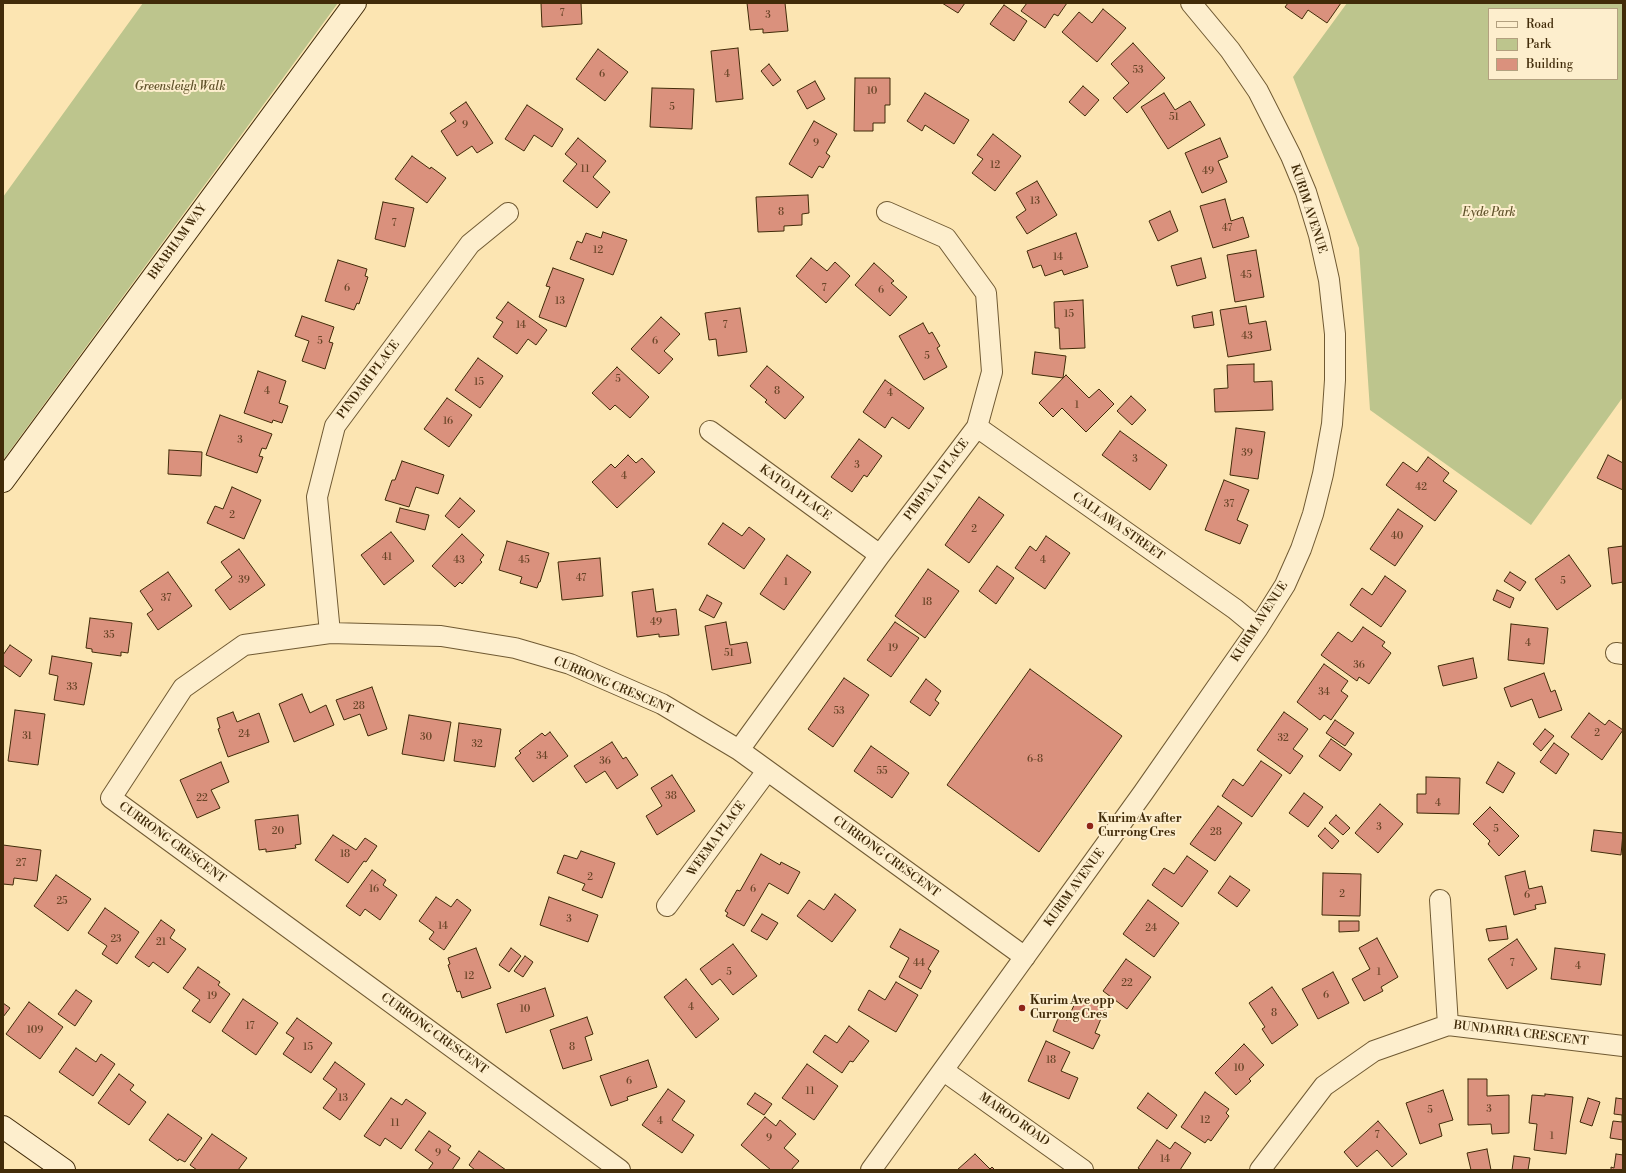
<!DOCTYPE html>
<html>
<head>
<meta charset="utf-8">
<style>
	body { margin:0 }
	#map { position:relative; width:1626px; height:1173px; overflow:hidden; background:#fce5b2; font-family:"Libre Bodoni",serif }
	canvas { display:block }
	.frame { position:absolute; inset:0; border:4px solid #412b09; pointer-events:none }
	.legend { position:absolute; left:1488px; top:8px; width:130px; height:72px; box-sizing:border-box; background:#fdeecd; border:1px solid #b2a07f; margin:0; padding:5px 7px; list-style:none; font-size:12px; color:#412b09 }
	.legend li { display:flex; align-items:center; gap:8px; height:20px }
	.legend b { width:20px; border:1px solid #b2a07f }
</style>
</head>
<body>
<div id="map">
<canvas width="1626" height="1173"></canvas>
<div class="frame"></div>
<ul class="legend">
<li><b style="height:5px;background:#fdeecd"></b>Road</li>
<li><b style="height:11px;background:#bdc58d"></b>Park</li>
<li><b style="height:11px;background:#da917d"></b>Building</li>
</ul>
</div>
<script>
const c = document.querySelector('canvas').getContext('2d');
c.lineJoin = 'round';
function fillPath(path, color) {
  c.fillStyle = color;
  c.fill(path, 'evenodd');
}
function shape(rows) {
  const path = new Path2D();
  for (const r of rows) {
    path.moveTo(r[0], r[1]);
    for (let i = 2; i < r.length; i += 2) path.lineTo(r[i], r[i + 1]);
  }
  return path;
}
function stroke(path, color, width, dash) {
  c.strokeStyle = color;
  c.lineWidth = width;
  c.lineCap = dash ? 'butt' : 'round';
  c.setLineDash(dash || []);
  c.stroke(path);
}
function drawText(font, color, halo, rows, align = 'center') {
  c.font = font + ' "Libre Bodoni",serif';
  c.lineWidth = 4;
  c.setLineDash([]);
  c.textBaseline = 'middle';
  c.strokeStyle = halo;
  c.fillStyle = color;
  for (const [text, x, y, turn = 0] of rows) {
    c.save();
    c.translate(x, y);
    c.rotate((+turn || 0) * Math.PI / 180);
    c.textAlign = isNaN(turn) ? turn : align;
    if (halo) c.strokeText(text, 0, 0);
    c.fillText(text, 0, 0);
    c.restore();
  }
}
fillPath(shape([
	[143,3,338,3,3,460,3,197],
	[1347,3,1623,3,1623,397,1531,525,1370,410,1359,248,1293,77],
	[1489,9,1617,9,1617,79,1489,79]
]), '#bdc58d');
const building = shape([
	[541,3,581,3,582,24,542,27,541,3],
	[747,3,785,3,788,31,763,33,763,29,750,30,747,3],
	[942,3,965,3,958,13,942,3],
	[1027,3,1067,3,1058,16,1054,14,1045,28,1021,11,1027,3],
	[1288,3,1341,3,1327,23,1308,10,1302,19,1285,7,1288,3],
	[1004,5,1027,21,1014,41,990,24,1004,5],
	[1103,9,1126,28,1097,62,1062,32,1079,12,1092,23,1103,9],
	[1133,43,1165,78,1127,113,1113,98,1129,83,1111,64,1133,43],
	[738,48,743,99,716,102,711,51,738,48],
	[598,49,628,72,605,101,576,79,598,49],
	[769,64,781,80,773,86,761,71,769,64],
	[855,78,890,78,890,105,885,105,885,123,873,123,873,131,854,131,855,78],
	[815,81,825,99,807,109,797,91,815,81],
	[1083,86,1099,100,1085,116,1069,102,1083,86],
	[652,88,694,89,692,129,650,127,652,88],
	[925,93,969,120,954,144,925,125,922,131,907,121,925,93],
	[1164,93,1175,110,1190,101,1205,125,1168,149,1141,107,1164,93],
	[466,102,493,143,477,153,472,146,457,156,441,131,456,121,450,113,466,102],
	[527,105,563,129,552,147,534,135,524,151,505,139,527,105],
	[814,121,837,134,826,153,830,156,823,168,819,166,812,178,789,164,814,121],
	[993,134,1021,156,995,191,972,173,983,159,977,155,993,134],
	[578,138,606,161,593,177,610,192,597,208,563,181,577,164,565,154,578,138],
	[1220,138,1228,157,1218,161,1227,182,1202,193,1185,153,1220,138],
	[412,156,430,169,431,167,446,178,427,203,395,179,412,156],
	[1037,181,1057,215,1027,234,1016,217,1026,210,1016,193,1037,181],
	[808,195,809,213,802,214,802,225,784,226,784,231,758,232,756,197,808,195],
	[1225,199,1231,221,1243,217,1249,237,1213,248,1200,206,1225,199],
	[383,202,414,208,405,247,375,239,383,202],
	[1170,211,1178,231,1158,241,1149,221,1170,211],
	[603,232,627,240,613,275,570,259,577,241,582,243,586,233,601,238,603,232],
	[1076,233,1088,267,1064,275,1062,270,1045,276,1041,265,1033,268,1027,251,1076,233],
	[1256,250,1264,297,1235,302,1227,255,1256,250],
	[811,258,827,271,835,262,850,276,826,303,796,276,811,258],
	[1201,258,1206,278,1177,286,1171,266,1201,258],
	[338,260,367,269,365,276,368,277,359,304,357,303,354,310,325,301,338,260],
	[874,263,894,281,891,283,907,297,890,316,855,285,874,263],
	[553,268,584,279,566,327,539,317,550,287,546,286,553,268],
	[1083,300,1085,348,1060,349,1059,328,1055,328,1054,302,1083,300],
	[508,302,547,330,536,345,528,339,517,354,493,337,503,322,496,318,508,302],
	[1246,306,1249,324,1266,321,1271,350,1228,357,1220,310,1246,306],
	[740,308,747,352,718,356,716,339,709,340,705,313,740,308],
	[1212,312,1214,325,1194,328,1192,316,1212,312],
	[302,316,334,327,329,342,333,343,325,369,302,361,309,341,295,336,302,316],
	[661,317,680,334,664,351,673,359,659,374,631,349,661,317],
	[923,323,929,334,932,332,940,346,937,348,947,367,924,380,899,336,923,323],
	[1035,352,1066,356,1063,378,1032,374,1035,352],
	[478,358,503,376,480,408,455,390,478,358],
	[1254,364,1254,382,1272,381,1273,410,1215,412,1214,389,1228,388,1227,365,1254,364],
	[767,366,804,397,785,419,765,402,767,400,750,386,767,366],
	[617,367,649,397,630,418,615,405,610,410,592,393,617,367],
	[258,371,286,381,279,403,288,406,282,423,273,420,272,423,244,413,258,371],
	[1066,375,1089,398,1099,389,1114,404,1086,432,1062,408,1053,417,1039,403,1066,375],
	[885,380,924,408,909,429,892,417,885,428,863,412,885,380],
	[1131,396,1146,410,1132,425,1117,411,1131,396],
	[447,398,472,415,449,447,424,429,447,398],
	[220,415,272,434,266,449,262,448,259,456,263,457,257,473,206,455,220,415],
	[1236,428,1265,432,1258,479,1230,475,1236,428],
	[1120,431,1167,465,1150,490,1102,455,1120,431],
	[859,439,882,456,867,477,864,475,852,492,831,477,859,439],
	[169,450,202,452,201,476,168,474,169,450],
	[628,455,636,463,642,458,655,472,617,508,592,482,611,464,615,468,628,455],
	[1608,455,1623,463,1623,490,1597,478,1608,455],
	[1428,457,1449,473,1443,481,1457,491,1435,521,1386,485,1403,462,1417,472,1428,457],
	[402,461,444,475,438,494,416,487,409,507,385,500,392,480,395,480,402,461],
	[1224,480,1249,490,1237,520,1248,525,1240,544,1205,530,1224,480],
	[232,487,261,500,244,539,207,523,215,506,223,509,232,487],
	[979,497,1004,515,969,563,945,545,979,497],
	[460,498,475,511,459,528,445,516,460,498],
	[400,508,429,515,425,530,396,522,400,508],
	[1398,509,1423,526,1395,566,1370,549,1398,509],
	[723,523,742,536,749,527,765,539,744,569,708,544,723,523],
	[391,532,414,561,384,585,361,555,391,532],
	[462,534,484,555,480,560,482,562,462,584,460,582,455,587,432,566,462,534],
	[1046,536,1070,553,1045,589,1015,568,1030,546,1036,551,1046,536],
	[507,541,549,553,540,582,539,582,537,588,520,583,522,577,499,570,507,541],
	[1623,546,1623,582,1612,584,1608,548,1623,546],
	[239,549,265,585,230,610,215,590,232,577,221,562,239,549],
	[787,555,811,572,784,610,760,594,787,555],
	[1569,555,1591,586,1557,610,1535,579,1569,555],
	[600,558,603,596,562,600,558,562,600,558],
	[997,566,1014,578,996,604,979,591,997,566],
	[928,569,959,591,925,638,895,616,928,569],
	[168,572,192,606,158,630,147,614,153,610,140,591,168,572],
	[1510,572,1526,582,1520,591,1504,581,1510,572],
	[1385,576,1406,591,1381,627,1350,605,1362,588,1372,595,1385,576],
	[653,589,656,612,676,609,679,635,659,637,659,634,637,637,632,592,653,589],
	[1497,590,1514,598,1510,608,1493,600,1497,590],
	[707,595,722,603,714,618,699,610,707,595],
	[90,618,132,623,128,653,121,652,121,656,92,652,92,649,86,648,90,618],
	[726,622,730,645,747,642,751,663,712,670,705,626,726,622],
	[895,622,919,638,891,677,867,660,895,622],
	[1511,624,1548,628,1544,664,1508,660,1511,624],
	[1363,627,1385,642,1382,646,1391,653,1369,684,1359,677,1357,681,1321,655,1338,632,1352,642,1363,627],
	[10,645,32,660,20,677,3,665,3,655,10,645],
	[52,656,92,663,84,705,54,700,58,676,49,674,52,656],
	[1473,658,1477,678,1443,686,1438,666,1473,658],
	[1324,664,1348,681,1341,691,1348,696,1331,720,1324,715,1320,720,1297,702,1324,664],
	[1030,669,1122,736,1039,852,947,785,1030,669],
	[1544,673,1551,692,1555,690,1562,710,1539,718,1532,699,1511,707,1504,688,1544,673],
	[844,678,869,695,833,747,808,729,844,678],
	[926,679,941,691,935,700,939,703,930,716,910,702,926,679],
	[372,687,387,729,368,736,360,714,344,720,336,700,372,687],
	[302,694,310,713,326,705,334,725,294,742,279,704,302,694],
	[15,710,45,714,38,765,8,761,15,710],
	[233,712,237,722,259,713,269,742,228,757,218,729,220,728,217,718,233,712],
	[1284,712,1308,729,1293,749,1303,756,1290,774,1257,750,1284,712],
	[1589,713,1605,725,1609,720,1623,730,1602,760,1571,737,1589,713],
	[409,715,451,722,444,761,402,754,409,715],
	[1335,720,1354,733,1345,746,1326,733,1335,720],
	[459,723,501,729,495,767,454,761,459,723],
	[1545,729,1554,736,1541,751,1533,744,1545,729],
	[550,732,568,756,533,782,515,758,521,753,519,751,542,733,545,736,550,732],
	[1331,739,1352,754,1340,771,1319,756,1331,739],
	[612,742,623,759,626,757,638,775,617,789,605,771,586,783,574,766,612,742],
	[1554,743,1569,754,1556,774,1540,762,1554,743],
	[871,746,909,773,892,798,854,771,871,746],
	[1261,761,1282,775,1252,817,1222,796,1233,779,1243,786,1261,761],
	[221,762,229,782,211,790,220,808,197,818,180,780,221,762],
	[1498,762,1515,773,1503,793,1486,783,1498,762],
	[672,775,695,811,657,835,646,816,662,806,651,788,672,775],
	[1426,777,1460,778,1459,814,1417,813,1417,794,1426,794,1426,777],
	[1304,793,1323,807,1308,827,1289,813,1304,793],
	[1380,804,1403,824,1378,853,1355,833,1380,804],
	[1218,806,1242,823,1215,861,1190,844,1218,806],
	[1490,807,1519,836,1499,856,1488,844,1490,841,1473,824,1490,807],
	[298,815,301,844,295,845,296,848,266,852,266,849,259,850,255,820,298,815],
	[1336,815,1350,828,1343,835,1329,823,1336,815],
	[1325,828,1339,841,1332,849,1318,836,1325,828],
	[1594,830,1623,833,1621,855,1591,851,1594,830],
	[333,835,356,850,365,838,377,846,366,862,364,861,348,883,315,860,333,835],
	[3,845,41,850,37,881,14,878,13,885,3,884,3,845],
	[581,851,615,863,602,898,582,890,585,884,557,873,564,855,577,859,581,851],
	[761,854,780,865,781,862,800,872,788,894,769,883,744,926,726,916,728,913,725,911,737,890,740,891,761,854],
	[1187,856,1208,871,1182,907,1152,885,1164,868,1174,874,1187,856],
	[372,870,386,880,383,885,397,895,380,920,365,909,360,916,346,906,372,870],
	[1525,871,1529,889,1542,886,1546,903,1535,905,1536,909,1514,915,1505,876,1525,871],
	[1323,873,1361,874,1360,916,1322,915,1323,873],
	[56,875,91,899,68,931,34,906,56,875],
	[1230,876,1250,890,1237,907,1218,893,1230,876],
	[835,894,856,910,832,942,797,916,809,900,824,910,835,894],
	[436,897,451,907,457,899,471,910,444,950,429,939,434,932,419,921,436,897],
	[549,897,598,915,588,942,540,925,549,897],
	[1148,900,1179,923,1154,957,1123,934,1148,900],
	[105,908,139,932,117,964,102,954,107,946,88,933,105,908],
	[762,914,778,923,767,940,751,931,762,914],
	[161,920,175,930,170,938,186,949,168,973,153,962,149,967,135,957,161,920],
	[1339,921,1359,921,1359,931,1339,932,1339,921],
	[1506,926,1508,939,1489,941,1486,929,1506,926],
	[900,929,939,951,928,969,931,971,921,989,899,977,909,958,890,947,900,929],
	[1377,938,1398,977,1381,987,1383,991,1364,1001,1352,979,1370,969,1359,948,1377,938],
	[1517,939,1537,969,1507,989,1488,959,1517,939],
	[733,944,757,976,733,995,720,979,712,985,700,969,733,944],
	[476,948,491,988,462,998,460,991,457,992,448,965,450,964,448,958,476,948],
	[511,948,521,956,509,972,499,965,511,948],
	[1555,948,1605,954,1601,985,1551,979,1555,948],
	[525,956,533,962,523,977,514,971,525,956],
	[1126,959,1151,977,1127,1009,1103,991,1126,959],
	[198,967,220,982,218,985,230,994,210,1023,192,1011,200,1000,183,988,198,967],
	[1333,972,1349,1003,1318,1019,1302,989,1333,972],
	[686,979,719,1019,696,1038,664,997,686,979],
	[896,982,918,995,896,1032,858,1010,869,990,885,1000,896,982],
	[1272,987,1298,1025,1272,1044,1262,1029,1265,1027,1249,1003,1272,987],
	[545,988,554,1016,506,1033,497,1004,545,988],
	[76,990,92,1001,75,1026,58,1014,76,990],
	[1078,997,1105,1009,1095,1033,1100,1035,1093,1049,1053,1031,1059,1016,1067,1020,1078,997],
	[243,999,278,1023,256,1055,222,1031,243,999],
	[29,1002,63,1027,40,1059,6,1034,29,1002],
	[3,1003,10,1008,3,1017,3,1003],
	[587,1017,593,1034,585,1037,592,1060,563,1069,550,1030,587,1017],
	[297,1018,332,1043,311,1073,283,1054,294,1038,286,1033,297,1018],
	[849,1026,869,1041,853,1062,850,1061,842,1073,813,1052,825,1035,837,1043,849,1026],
	[1046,1041,1070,1052,1061,1071,1078,1078,1069,1099,1028,1081,1046,1041],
	[1244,1044,1264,1065,1249,1079,1251,1081,1236,1095,1215,1073,1244,1044],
	[76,1048,96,1062,101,1054,115,1064,93,1096,59,1072,76,1048],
	[648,1060,657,1087,627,1097,628,1100,611,1106,600,1076,648,1060],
	[335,1062,365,1084,340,1120,323,1108,337,1089,323,1079,335,1062],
	[807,1064,838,1086,814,1120,782,1098,807,1064],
	[119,1074,134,1085,130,1090,146,1102,129,1125,98,1103,119,1074],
	[1468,1079,1487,1079,1487,1096,1509,1095,1509,1133,1492,1134,1491,1124,1468,1125,1468,1079],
	[668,1089,685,1101,672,1120,694,1135,682,1153,642,1125,668,1089],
	[1443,1090,1453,1120,1439,1124,1442,1136,1420,1144,1406,1103,1443,1090],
	[1205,1092,1229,1109,1226,1113,1229,1116,1211,1141,1208,1139,1205,1143,1181,1127,1205,1092],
	[755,1093,772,1104,764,1115,747,1104,755,1093],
	[1148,1093,1177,1115,1167,1129,1137,1108,1148,1093],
	[1545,1094,1573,1097,1566,1154,1534,1150,1537,1124,1529,1123,1532,1095,1545,1096,1545,1094],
	[391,1098,402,1105,406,1099,426,1113,401,1149,385,1138,380,1146,364,1136,391,1098],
	[1588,1098,1600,1102,1592,1126,1580,1122,1588,1098],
	[1616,1098,1623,1099,1623,1140,1610,1138,1613,1121,1622,1122,1622,1115,1614,1114,1616,1098],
	[168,1114,202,1138,185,1162,179,1159,178,1161,149,1140,168,1114],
	[765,1117,776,1126,780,1120,796,1134,784,1148,799,1161,791,1170,771,1170,741,1145,765,1117],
	[1378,1121,1407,1154,1392,1167,1377,1150,1357,1167,1344,1152,1378,1121],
	[429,1131,451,1146,448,1150,460,1158,452,1170,428,1170,433,1163,415,1150,429,1131],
	[212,1134,247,1158,238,1170,197,1170,190,1165,212,1134],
	[1157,1140,1170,1149,1175,1142,1191,1153,1180,1170,1141,1170,1138,1168,1157,1140],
	[1487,1149,1491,1170,1471,1170,1467,1153,1487,1149],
	[479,1151,506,1170,475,1170,469,1165,479,1151],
	[975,1154,990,1169,992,1167,995,1170,957,1170,975,1154],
	[1616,1154,1623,1155,1623,1170,1611,1170,1611,1167,1614,1168,1616,1154],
	[1514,1156,1530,1158,1528,1170,1512,1170,1514,1156]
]);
fillPath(building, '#da917d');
stroke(building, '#412b09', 1);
const street = shape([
	[977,427,1235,609,1258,628],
	[710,431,880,555],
	[330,633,317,497,335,426,470,244,508,213],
	[1616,653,1623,654],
	[739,750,880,555,977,427,992,372,986,293,946,238,887,212],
	[1440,900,1448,1025],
	[667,906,767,771],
	[944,1071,1083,1170],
	[620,1170,111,798,183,688,244,645,330,633,441,636,515,648,570,664,662,704,739,750,1025,957],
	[871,1170,1143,793,1258,628,1285,585,1301,549,1313,514,1323,474,1332,424,1335,380,1335,334,1329,280,1319,235,1306,192,1291,156,1258,91,1230,50,1191,3],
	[1260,1170,1324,1086,1374,1051,1448,1025,1623,1046]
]);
const secondary = shape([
	[3,481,355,3],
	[3,1127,64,1170]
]);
stroke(street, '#705a33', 22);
stroke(secondary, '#412b09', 24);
stroke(street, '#fdeecd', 20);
stroke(secondary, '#fdeecd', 22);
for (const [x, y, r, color] of [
	[1090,826,4,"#8f2418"],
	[1022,1008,4,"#8f2418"]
]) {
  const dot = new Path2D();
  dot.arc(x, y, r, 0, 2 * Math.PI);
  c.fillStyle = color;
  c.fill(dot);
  stroke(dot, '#fdeecd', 1.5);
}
drawText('10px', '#674426', null, [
	["7",562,14],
	["3",768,16],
	["53",1138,71],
	["6",602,75],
	["4",727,75],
	["10",872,92],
	["5",672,108],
	["51",1174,118],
	["9",465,126],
	["9",816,144],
	["12",995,166],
	["11",585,170],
	["49",1208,172],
	["13",1035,202],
	["8",781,213],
	["7",394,224],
	["47",1227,229],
	["12",598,251],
	["14",1058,258],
	["45",1246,276],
	["6",347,289],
	["7",824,289],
	["6",881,291],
	["13",560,302],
	["15",1069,315],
	["14",521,326],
	["7",725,326],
	["43",1247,337],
	["5",320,342],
	["6",655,342],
	["5",927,357],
	["5",618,380],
	["15",479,383],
	["4",267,392],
	["8",777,392],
	["4",890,394],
	["1",1077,406],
	["16",448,422],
	["3",240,441],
	["39",1247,454],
	["3",1135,460],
	["3",857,466],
	["4",624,477],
	["42",1421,488],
	["37",1229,505],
	["2",232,516],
	["2",974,530],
	["40",1397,537],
	["41",387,558],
	["43",459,561],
	["45",524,561],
	["4",1043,561],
	["47",581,579],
	["39",244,581],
	["5",1563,582],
	["1",786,583],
	["37",166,599],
	["18",927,603],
	["49",656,623],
	["35",109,636],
	["4",1528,644],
	["19",893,649],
	["51",729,654],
	["36",1359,666],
	["33",72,688],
	["34",1324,693],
	["28",359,707],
	["53",839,712],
	["2",1597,734],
	["24",244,735],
	["31",27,737],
	["30",426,738],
	["32",1283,739],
	["32",477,745],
	["34",542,757],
	["6-8",1035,760],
	["36",605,762],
	["55",882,772],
	["38",671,797],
	["22",202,799],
	["4",1438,804],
	["3",1379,828],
	["5",1496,830],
	["20",278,832],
	["28",1216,833],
	["18",345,855],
	["27",21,864],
	["2",590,878],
	["16",374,890],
	["6",753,890],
	["2",1342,895],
	["6",1527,896],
	["25",62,902],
	["3",569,920],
	["14",443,927],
	["24",1151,929],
	["23",116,940],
	["21",161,943],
	["44",919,964],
	["7",1512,964],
	["4",1578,967],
	["5",729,973],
	["1",1379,973],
	["12",469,977],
	["22",1127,984],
	["6",1326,996],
	["19",212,997],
	["4",691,1008],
	["10",525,1010],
	["8",1274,1014],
	["17",250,1027],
	["109",35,1031],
	["15",308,1048],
	["8",572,1048],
	["18",1051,1061],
	["10",1239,1069],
	["6",629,1082],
	["11",810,1092],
	["13",343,1099],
	["3",1489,1110],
	["5",1430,1111],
	["12",1205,1121],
	["4",660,1122],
	["11",395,1124],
	["7",1377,1136],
	["1",1552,1137],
	["9",769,1139],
	["9",438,1154],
	["14",1165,1160]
]);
drawText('italic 12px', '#60522a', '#fdeecd', [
	["Greensleigh Walk",180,87],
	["Eyde Park",1489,213]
]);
drawText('12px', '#412b09', '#fdeecd', [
	["KURIM AVENUE",1308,209,72],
	["BRABHAM WAY",178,242,-54],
	["PINDARI PLACE",369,380,-53],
	["PIMPALA PLACE",937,480,-53],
	["KATOA PLACE",795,493,36],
	["CALLAWA STREET",1118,527,35],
	["KURIM AVENUE",1260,622,-57],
	["CURRONG CRESCENT",613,686,23],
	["WEEMA PLACE",717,839,-54],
	["CURRONG CRESCENT",172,843,36],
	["CURRONG CRESCENT",886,857,36],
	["KURIM AVENUE",1075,888,-54],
	["CURRONG CRESCENT",434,1034,36],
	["BUNDARRA CRESCENT",1521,1034,7],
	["MAROO ROAD",1014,1120,35]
]);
drawText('bold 12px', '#412b09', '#fdeecd', [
	["Kurim Av after",1098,819],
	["Currong Cres",1098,833],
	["Kurim Ave opp",1030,1001],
	["Currong Cres",1030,1015]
], 'left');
</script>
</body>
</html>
